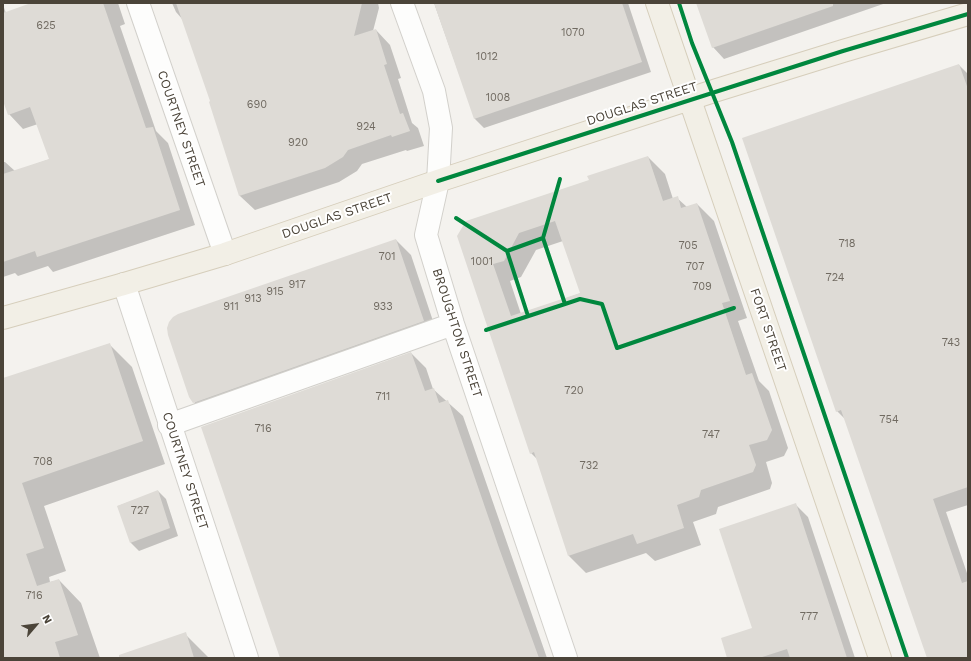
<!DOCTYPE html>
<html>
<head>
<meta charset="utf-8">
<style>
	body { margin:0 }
	#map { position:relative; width:971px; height:661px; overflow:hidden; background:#f4f2ee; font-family:"Work Sans",sans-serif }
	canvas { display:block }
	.frame { position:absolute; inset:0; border:4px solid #4b4439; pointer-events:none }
	.north { position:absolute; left:16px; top:605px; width:40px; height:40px; -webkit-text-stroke:3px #fff; paint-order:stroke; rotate:62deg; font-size:11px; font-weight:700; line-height:16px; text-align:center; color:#4b4439 }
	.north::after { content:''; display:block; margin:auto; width:14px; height:18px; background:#4b4439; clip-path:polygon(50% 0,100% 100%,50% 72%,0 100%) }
</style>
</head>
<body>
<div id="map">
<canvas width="971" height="661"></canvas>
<div class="frame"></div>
<div class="north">N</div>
</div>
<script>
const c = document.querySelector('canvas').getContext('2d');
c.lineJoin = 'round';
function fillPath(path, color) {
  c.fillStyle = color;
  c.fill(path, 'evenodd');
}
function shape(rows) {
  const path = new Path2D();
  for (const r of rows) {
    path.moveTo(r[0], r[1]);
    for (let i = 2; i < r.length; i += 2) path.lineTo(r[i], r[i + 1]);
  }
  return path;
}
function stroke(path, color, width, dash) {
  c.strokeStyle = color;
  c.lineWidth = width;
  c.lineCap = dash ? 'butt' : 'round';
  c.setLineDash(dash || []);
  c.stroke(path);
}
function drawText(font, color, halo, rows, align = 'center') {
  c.font = font + ' "Work Sans",sans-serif';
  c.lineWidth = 4;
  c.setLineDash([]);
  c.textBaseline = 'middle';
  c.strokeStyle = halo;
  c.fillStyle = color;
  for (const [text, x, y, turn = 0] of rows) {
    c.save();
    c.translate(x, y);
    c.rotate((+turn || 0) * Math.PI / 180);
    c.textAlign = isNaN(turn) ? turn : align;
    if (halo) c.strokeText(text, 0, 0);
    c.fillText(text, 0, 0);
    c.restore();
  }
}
fillPath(shape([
	[30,3,118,3,125,24,120,26,156,131,168,143,195,225,53,272,48,266,18,276,15,273,3,277,3,162,5,162,15,171,50,159,38,124,23,129,9,114,3,98,3,5,6,13,31,4],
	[172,3,378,3,379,8,373,31,376,30,390,45,401,78,398,79,412,123,418,128,424,146,407,151,406,150,362,164,357,171,339,182,255,210,240,196,212,102,183,20,176,12],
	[434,3,628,3,651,72,484,128,475,119],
	[697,3,886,3,724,59,713,47],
	[959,65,968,74,968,505,946,512,968,576,968,658,928,658,846,420,837,411],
	[648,157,665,174,673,199,677,198,687,207,697,204,714,221,747,318,738,321,759,381,769,391,788,448,784,456,766,462,772,483,770,489,718,507,716,514,693,522,701,545,655,561,646,553,586,573,569,556,537,459,531,453,458,236],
	[563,241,581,293,521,314,510,281,521,277,536,250],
	[396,240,411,255,438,336,209,418,194,403],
	[109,344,132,367,165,464,44,506,66,571,49,577,50,582,59,580,81,603,100,658,3,658,3,379],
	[411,353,426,368,433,389,463,416,547,658,282,658],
	[158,491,166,499,178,536,139,551,131,543,118,506],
	[796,505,808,517,855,658,728,658,753,628],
	[185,634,209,658,142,658]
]), '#0003');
fillPath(shape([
	[31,3,103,3,146,128,153,127,180,210,37,257,35,251,3,262,3,174,49,159,30,107,8,115,3,101,3,13],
	[176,3,362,3,354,36,376,29,387,64,384,65,400,114,403,113,410,131,392,137,391,135,348,150,343,157,325,168,239,196,209,102,210,101],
	[434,3,622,3,642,62,474,119],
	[696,3,833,3,833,6,712,48],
	[959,64,968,89,968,487,933,499,962,583,968,581,968,658,927,658,841,410,836,412,742,138],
	[648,156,663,201,678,196,681,208,697,203,730,301,722,303,746,375,752,373,772,430,767,440,749,445,756,465,753,472,701,490,699,497,677,505,684,528,637,544,633,534,568,556,534,452,530,454,457,236,466,221,589,180,587,176],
	[555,221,580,293,511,316,493,264,504,261,519,233],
	[396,239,424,321,193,403,189,397,168,335,167,328,169,322,173,317,178,314],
	[110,343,143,441,22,483,44,548,26,554,37,586,59,579,78,635,55,642,60,658,3,658,3,378],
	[411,352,425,391,434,388,439,403,448,400,499,548,539,658,280,658,201,427],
	[158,490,170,528,130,543,117,506],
	[796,503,847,658,790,658,787,649,759,658,727,658,721,638,752,628,719,529],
	[186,632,194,658,119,658,119,655]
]), '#dedbd6');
const minor = shape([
	[138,3,225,254],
	[402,3,434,91,441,128,438,181,426,235,453,324,566,658],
	[124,284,247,658],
	[169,425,453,324]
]);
const major = shape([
	[657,3,880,658],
	[3,318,124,284,225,254,438,181,717,90,843,51,968,14]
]);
stroke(minor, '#d2d0cb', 24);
stroke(major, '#d6cebb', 24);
stroke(minor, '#fdfdfc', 22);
stroke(major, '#f2efe6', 22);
stroke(shape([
	[679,3,692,43,732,142,907,658],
	[560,179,543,238,565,304,580,299,602,304,617,348,734,308],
	[438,181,843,51,968,14],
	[456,218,507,251],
	[528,316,507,251,543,238],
	[486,330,565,304]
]), '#00873e', 4);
drawText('11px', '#706a61', null, [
	["625",46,26],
	["1070",573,33],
	["1012",487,57],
	["1008",498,98],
	["690",257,105],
	["924",366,127],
	["920",298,143],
	["718",847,244],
	["705",688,246],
	["701",387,257],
	["1001",482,262],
	["707",695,267],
	["724",835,278],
	["917",297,285],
	["709",702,287],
	["915",275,292],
	["913",253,299],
	["911",231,307],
	["933",383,307],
	["743",951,343],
	["720",574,391],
	["711",383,397],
	["754",889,420],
	["716",263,429],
	["747",711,435],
	["708",43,462],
	["732",589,466],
	["727",140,511],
	["716",34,596],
	["777",809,617]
]);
drawText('13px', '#4b4439', '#fff', [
	["DOUGLAS STREET",642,104,-18],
	["COURTNEY STREET",181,129,71],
	["DOUGLAS STREET",337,216,-19],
	["FORT STREET",768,330,71],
	["BROUGHTON STREET",457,333,72],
	["COURTNEY STREET",185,471,72]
]);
</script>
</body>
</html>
